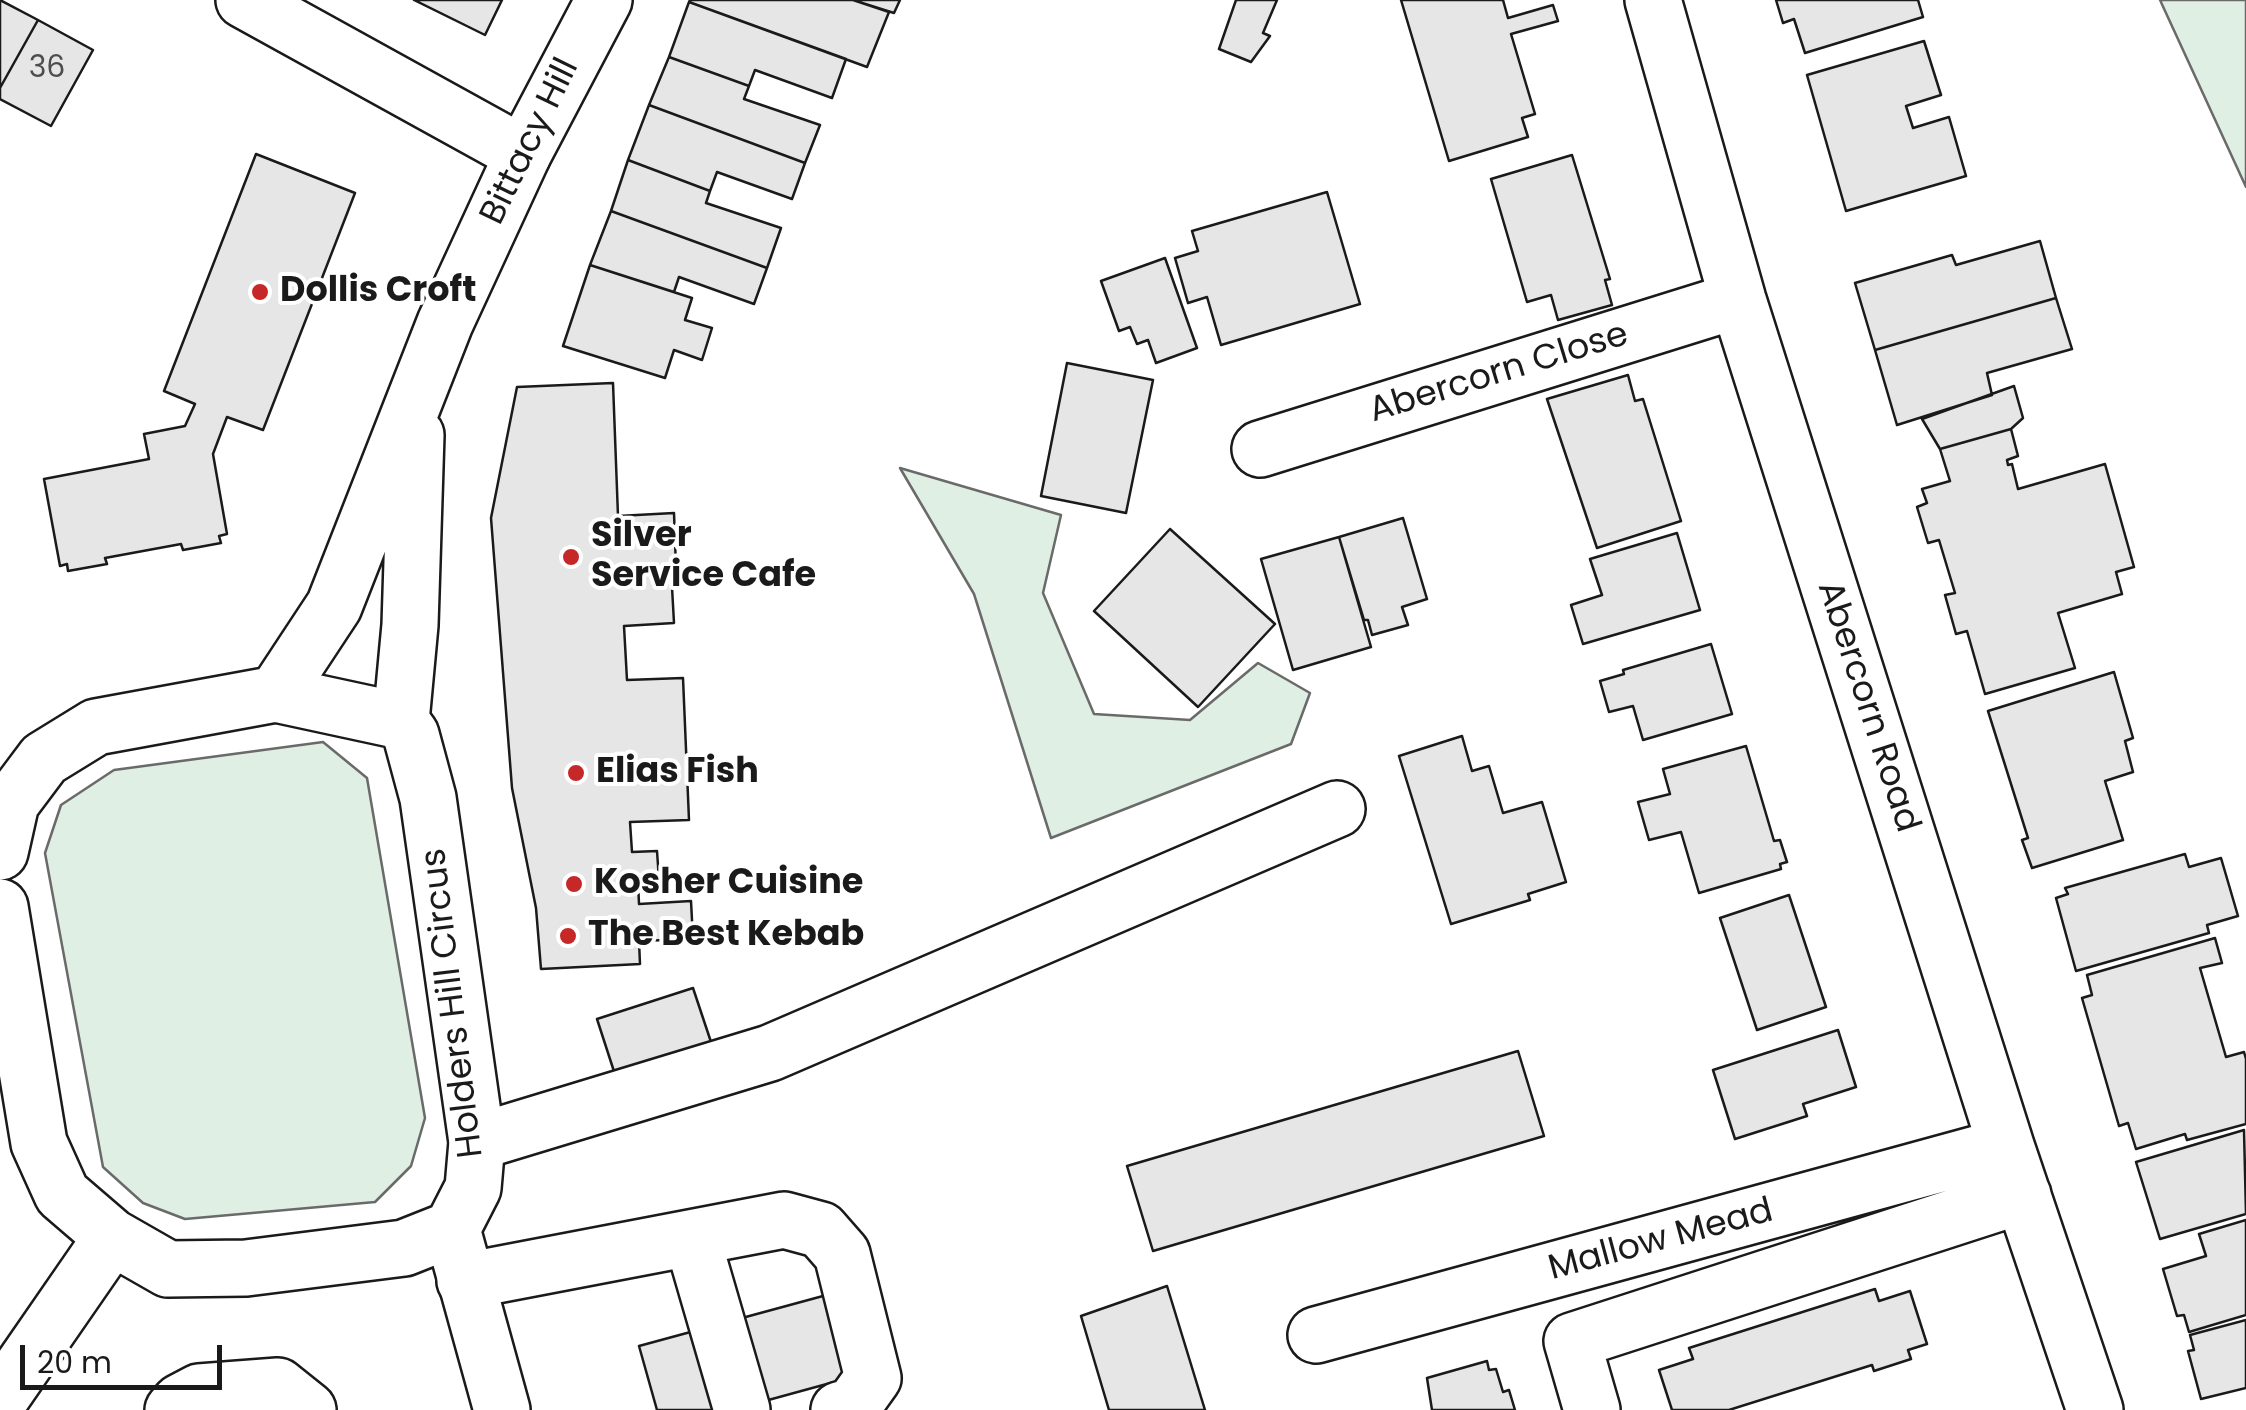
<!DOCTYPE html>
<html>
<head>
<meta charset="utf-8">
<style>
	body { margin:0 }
	#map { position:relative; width:2246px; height:1410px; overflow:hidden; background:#fff; font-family:Poppins,sans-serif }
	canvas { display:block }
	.scale { position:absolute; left:20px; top:1345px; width:202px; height:45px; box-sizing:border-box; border:5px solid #1a1a1a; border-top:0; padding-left:12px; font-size:30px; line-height:35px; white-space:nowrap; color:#1a1a1a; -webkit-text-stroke:8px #fff; paint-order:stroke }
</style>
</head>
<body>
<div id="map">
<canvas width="2246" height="1410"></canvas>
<div class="scale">20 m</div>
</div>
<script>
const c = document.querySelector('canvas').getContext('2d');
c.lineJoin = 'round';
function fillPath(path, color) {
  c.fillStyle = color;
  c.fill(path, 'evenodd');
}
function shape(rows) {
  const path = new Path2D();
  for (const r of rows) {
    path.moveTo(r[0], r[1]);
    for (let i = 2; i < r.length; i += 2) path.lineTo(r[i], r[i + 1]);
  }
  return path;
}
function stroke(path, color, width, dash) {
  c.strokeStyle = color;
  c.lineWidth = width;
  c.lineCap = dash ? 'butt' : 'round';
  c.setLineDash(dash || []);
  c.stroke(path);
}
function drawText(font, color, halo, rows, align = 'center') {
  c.font = font + ' Poppins,sans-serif';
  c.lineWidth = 8;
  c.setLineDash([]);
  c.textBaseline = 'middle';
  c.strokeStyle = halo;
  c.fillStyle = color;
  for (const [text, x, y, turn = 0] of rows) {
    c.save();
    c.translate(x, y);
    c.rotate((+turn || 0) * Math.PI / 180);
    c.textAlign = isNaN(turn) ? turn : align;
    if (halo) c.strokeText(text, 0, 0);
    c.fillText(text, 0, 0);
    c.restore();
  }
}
const green = shape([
	[2160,0,2246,0,2246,187,2160,0],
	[900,468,1061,515,1043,593,1094,714,1190,720,1258,663,1310,693,1291,744,1051,838,974,594,900,468],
	[323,742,367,778,425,1118,411,1166,375,1202,185,1219,143,1203,103,1167,45,853,61,805,114,770,323,742]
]);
fillPath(green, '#e0efe3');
stroke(green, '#6a6a6a', 2.5);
const building = shape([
	[0,0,38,20,0,88,0,0],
	[414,0,502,0,485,35,414,0],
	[690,0,853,0,889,12,867,67,689,2,690,0],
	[853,0,900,0,894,13,853,0],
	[1236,0,1277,0,1263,33,1270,36,1251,62,1219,49,1236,0],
	[1401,0,1503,0,1508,18,1553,5,1558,21,1511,34,1535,114,1522,118,1528,137,1449,161,1401,0],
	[1776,0,1918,0,1923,17,1805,53,1794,19,1783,23,1776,0],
	[689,2,846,59,832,98,755,70,749,86,669,57,689,2],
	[38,20,93,50,51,126,0,99,0,88,38,20],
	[1924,41,1941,95,1906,106,1913,128,1949,117,1966,176,1846,211,1807,75,1924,41],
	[669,57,749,86,744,99,820,125,805,163,649,105,669,57],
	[649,105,805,163,792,199,717,172,710,191,628,160,649,105],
	[256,154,355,193,263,430,227,417,213,454,227,534,219,536,221,543,183,550,181,544,105,558,107,564,68,571,67,564,60,566,44,479,149,459,144,434,185,426,195,404,164,391,256,154],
	[1572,155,1610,279,1605,280,1612,305,1558,320,1551,295,1527,302,1491,179,1572,155],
	[628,160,710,191,706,203,781,228,767,268,611,211,628,160],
	[1327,192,1360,304,1221,345,1207,297,1188,303,1175,258,1198,251,1192,231,1327,192],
	[611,211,767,268,754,304,679,277,674,292,590,265,611,211],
	[2040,241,2056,298,1875,350,1855,283,1952,255,1956,265,2040,241],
	[1165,258,1197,348,1156,363,1148,340,1137,344,1130,327,1119,331,1101,281,1165,258],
	[590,265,692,298,685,320,712,328,702,360,674,350,665,378,563,346,590,265],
	[2056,298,2072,349,1987,373,1992,395,1897,425,1875,350,2056,298],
	[1067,363,1153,380,1126,513,1041,496,1067,363],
	[1628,375,1635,401,1643,399,1681,521,1597,548,1547,399,1628,375],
	[613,383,618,516,674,513,676,568,671,569,674,623,624,626,627,680,683,678,689,820,630,822,632,852,657,851,659,880,638,881,639,904,691,901,693,939,639,941,640,964,541,969,536,908,512,788,491,518,517,387,613,383],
	[2014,386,2023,418,2011,429,1940,449,1922,419,2014,386],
	[2011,429,2018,456,2007,460,2008,465,2012,464,2018,489,2105,464,2134,567,2116,572,2122,594,2058,613,2075,668,1985,694,1967,631,1956,634,1945,595,1955,593,1939,540,1928,543,1917,507,1927,503,1922,489,1950,481,1940,449,2011,429],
	[1403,518,1427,599,1402,607,1408,625,1372,635,1368,620,1364,620,1339,537,1403,518],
	[1170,529,1275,624,1198,707,1094,611,1170,529],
	[1677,533,1700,610,1583,644,1571,605,1602,595,1590,559,1677,533],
	[1339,537,1371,647,1293,670,1261,559,1339,537],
	[1711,644,1732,714,1643,740,1633,706,1609,712,1600,681,1624,674,1623,670,1711,644],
	[2114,672,2133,738,2125,741,2133,772,2105,781,2123,840,2032,868,2022,840,2028,838,1988,711,2114,672],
	[1462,736,1472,771,1489,766,1503,813,1542,802,1566,882,1528,894,1530,900,1451,924,1399,756,1462,736],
	[1746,746,1774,841,1780,840,1787,862,1780,864,1781,869,1699,893,1681,832,1649,840,1638,802,1670,794,1663,769,1746,746],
	[2185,854,2189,867,2221,858,2238,916,2207,925,2209,933,2076,971,2056,898,2068,894,2065,888,2185,854],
	[1789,895,1826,1007,1757,1030,1720,918,1789,895],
	[2215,938,2222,963,2200,968,2226,1057,2244,1052,2246,1059,2246,1124,2187,1140,2185,1134,2136,1149,2128,1123,2119,1126,2082,998,2092,995,2087,975,2215,938],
	[693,988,717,1060,621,1093,597,1019,693,988],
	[1838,1030,1856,1087,1803,1104,1807,1116,1735,1139,1713,1070,1838,1030],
	[1518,1051,1544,1136,1153,1251,1127,1166,1518,1051],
	[2244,1130,2246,1214,2160,1239,2136,1162,2244,1130],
	[2246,1220,2246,1315,2189,1332,2184,1315,2177,1316,2163,1269,2206,1256,2199,1234,2246,1220],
	[1167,1286,1205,1410,1109,1410,1081,1316,1167,1286],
	[1875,1289,1879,1301,1910,1291,1927,1344,1908,1350,1911,1359,1874,1371,1872,1365,1729,1410,1672,1410,1659,1370,1693,1359,1689,1348,1875,1289],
	[834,1293,856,1376,732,1410,657,1410,639,1346,834,1293],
	[2246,1320,2246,1388,2201,1399,2188,1351,2194,1350,2190,1335,2246,1320],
	[1487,1361,1489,1370,1496,1369,1503,1392,1509,1390,1515,1410,1432,1410,1427,1378,1487,1361]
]);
fillPath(building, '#e6e6e6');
stroke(building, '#1a1a1a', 2.5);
const minor = shape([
	[244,0,523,154],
	[1653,0,1738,300,2006,1146,2095,1410],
	[1260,449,1738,300],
	[477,1142,770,1053,1337,809],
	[692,1238,742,1410],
	[465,1281,784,1220,821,1230,842,1254,873,1378,853,1406,839,1410],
	[1316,1335,2006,1146],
	[173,1410,180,1402,199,1392,278,1386,308,1410],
	[1592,1410,1572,1341,2023,1195]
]);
const major = shape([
	[276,694,334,606,445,323,523,154,604,0],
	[401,721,410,625,416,435],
	[0,852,11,803,44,759,96,727,276,694,401,721,411,735,428,798,477,1142,473,1188,452,1229,404,1248,246,1268,168,1269,112,1237,62,1194,39,1143,0,907],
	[452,1229,502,1410],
	[0,1399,112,1237]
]);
stroke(minor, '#1a1a1a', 60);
stroke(major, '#1a1a1a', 60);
stroke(minor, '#fff', 55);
stroke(major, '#fff', 55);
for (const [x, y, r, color] of [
	[260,292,10,"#c62828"],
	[571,557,10,"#c62828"],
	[576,773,10,"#c62828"],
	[574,884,10,"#c62828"],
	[568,936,10,"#c62828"]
]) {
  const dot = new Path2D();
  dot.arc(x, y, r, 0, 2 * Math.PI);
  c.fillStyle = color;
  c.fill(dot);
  stroke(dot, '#fff', 4);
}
drawText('30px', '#4d4d4d', null, [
	["36",47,69]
]);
drawText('35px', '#1a1a1a', '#fff', [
	["Bittacy Hill",531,142,-64],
	["Abercorn Close",1499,374,-17],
	["Abercorn Road",1867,707,72],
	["Holders Hill Circus",454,1003,-97],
	["Mallow Mead",1661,1241,-15]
]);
drawText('bold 35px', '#1a1a1a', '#fff', [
	["Dollis Croft",280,292],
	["Silver",591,537],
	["Service Cafe",591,577],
	["Elias Fish",596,773],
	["Kosher Cuisine",594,884],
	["The Best Kebab",588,936]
], 'left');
</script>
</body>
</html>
